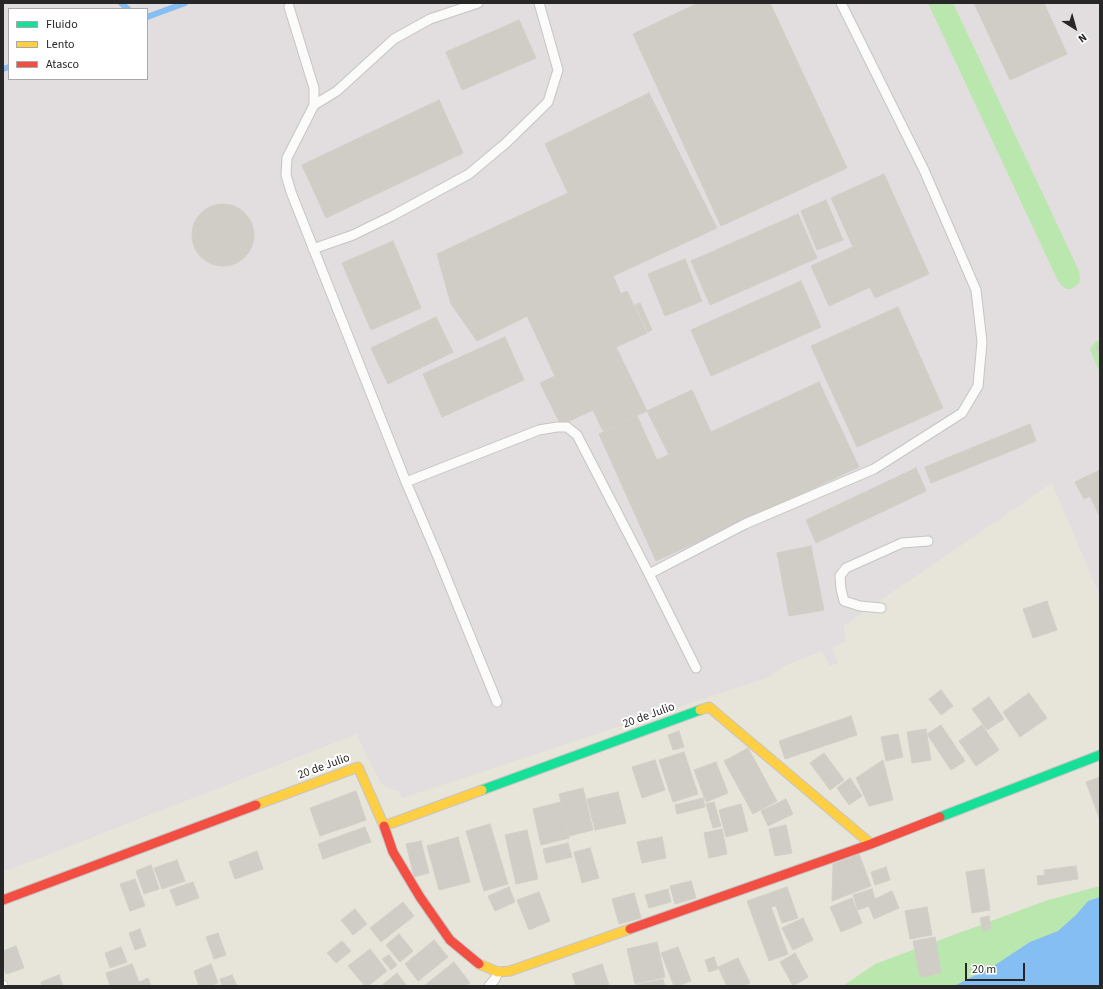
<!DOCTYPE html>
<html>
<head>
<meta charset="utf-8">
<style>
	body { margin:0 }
	#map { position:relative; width:1103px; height:989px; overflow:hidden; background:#e7e4da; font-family:"Source Sans 3",sans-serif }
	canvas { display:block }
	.frame { position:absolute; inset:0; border:4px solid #272727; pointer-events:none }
	.legend { position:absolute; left:8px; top:8px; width:140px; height:72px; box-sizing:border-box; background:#fff; border:1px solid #a9a9a9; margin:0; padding:5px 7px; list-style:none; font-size:12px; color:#272727 }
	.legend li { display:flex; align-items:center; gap:8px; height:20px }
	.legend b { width:20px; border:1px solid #a9a9a9 }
	.north { position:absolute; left:1055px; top:8px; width:40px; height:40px; -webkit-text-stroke:3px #fff; paint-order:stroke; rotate:143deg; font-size:11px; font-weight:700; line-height:16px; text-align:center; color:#272727 }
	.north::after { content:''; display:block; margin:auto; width:14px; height:18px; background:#272727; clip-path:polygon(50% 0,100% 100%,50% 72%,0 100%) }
	.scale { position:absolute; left:965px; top:963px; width:60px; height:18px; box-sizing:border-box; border:2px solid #272727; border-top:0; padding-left:5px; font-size:12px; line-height:14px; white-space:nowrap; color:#272727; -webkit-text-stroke:3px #fff; paint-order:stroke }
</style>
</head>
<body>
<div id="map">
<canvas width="1103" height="989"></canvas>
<div class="frame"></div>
<ul class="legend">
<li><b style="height:5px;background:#16e098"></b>Fluido</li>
<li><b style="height:5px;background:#ffcf43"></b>Lento</li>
<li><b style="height:5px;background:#f24e42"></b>Atasco</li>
</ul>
<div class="north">N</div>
<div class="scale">20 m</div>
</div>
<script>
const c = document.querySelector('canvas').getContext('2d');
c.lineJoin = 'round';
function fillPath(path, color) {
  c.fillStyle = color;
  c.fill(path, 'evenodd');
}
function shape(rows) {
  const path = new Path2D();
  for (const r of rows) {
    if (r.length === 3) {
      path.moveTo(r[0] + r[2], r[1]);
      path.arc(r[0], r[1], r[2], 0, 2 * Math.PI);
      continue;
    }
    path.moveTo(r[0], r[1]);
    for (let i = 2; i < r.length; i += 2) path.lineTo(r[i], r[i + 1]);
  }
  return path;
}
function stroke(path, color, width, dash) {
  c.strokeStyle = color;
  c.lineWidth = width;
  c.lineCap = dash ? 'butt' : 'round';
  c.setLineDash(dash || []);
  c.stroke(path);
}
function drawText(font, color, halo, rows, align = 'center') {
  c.font = font + ' "Source Sans 3",sans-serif';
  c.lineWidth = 4;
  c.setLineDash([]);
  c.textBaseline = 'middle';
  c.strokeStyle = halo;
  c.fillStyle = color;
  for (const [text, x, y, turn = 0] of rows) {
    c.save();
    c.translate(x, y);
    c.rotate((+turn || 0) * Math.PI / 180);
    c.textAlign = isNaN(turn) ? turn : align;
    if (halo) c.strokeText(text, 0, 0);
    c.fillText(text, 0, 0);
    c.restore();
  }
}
fillPath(shape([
	[3,3,1100,3,1100,596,1052,483,843,626,846,642,832,647,838,663,830,666,822,651,786,665,769,677,402,798,399,791,390,789,381,783,366,755,357,734,3,872],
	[9,9,147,9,147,79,9,79]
]), '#e2ddde');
fillPath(shape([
	[928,3,953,3,1079,271,1080,279,1079,283,1076,286,1071,289,1067,289,1062,286,1058,281],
	[1100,340,1100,373,1091,352,1090,349,1096,341],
	[1100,886,1100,986,843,986,875,964,1048,900]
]), '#bae7ae');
fillPath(shape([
	[1100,897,1100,986,954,986,992,967,1030,942,1058,931,1076,915,1088,901]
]), '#84bef2');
stroke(shape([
	[121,3,128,9],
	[147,17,185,3],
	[3,69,9,67]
]), '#84bef2', 6);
const building = shape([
	[698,3,770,3,847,168,721,226,633,34,698,3],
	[974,3,1044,3,1067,54,1010,80,974,3],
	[519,20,536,58,462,90,446,52,519,20],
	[649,93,717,228,613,276,621,294,627,291,647,333,616,347,647,411,603,431,593,410,561,425,540,383,555,376,527,316,477,341,451,304,437,254,568,193,545,144,649,93],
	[439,100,463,153,326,218,302,165,439,100],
	[884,174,929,274,875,298,870,287,829,306,811,266,853,247,831,198,884,174],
	[826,200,843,240,817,250,801,211,826,200],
	[223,235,31],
	[798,214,817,258,710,305,691,261,798,214],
	[393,241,421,308,371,330,342,263,393,241],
	[685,259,702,301,665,316,648,274,685,259],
	[801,281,821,327,711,376,691,330,801,281],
	[640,303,652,330,648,332,635,305,640,303],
	[898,307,943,408,857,447,811,346,898,307],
	[436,317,453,352,388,384,371,348,436,317],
	[505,337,524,380,442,417,423,374,505,337],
	[1100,345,1100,357,1096,347,1100,345],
	[819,382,859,467,656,561,599,434,637,416,657,460,669,455,647,411,692,390,711,432,819,382],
	[1030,424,1036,441,931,483,925,467,1030,424],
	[916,468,926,491,816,543,806,520,916,468],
	[1100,470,1100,517,1090,496,1084,499,1075,482,1100,470],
	[811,546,824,610,789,616,777,553,811,546],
	[1047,601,1057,630,1033,638,1023,609,1047,601],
	[941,690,953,706,941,715,929,699,941,690],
	[1029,693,1047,718,1020,737,1003,712,1029,693],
	[989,697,1004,719,987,730,972,709,989,697],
	[851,716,857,735,785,759,779,741,851,716],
	[941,725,965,761,951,770,927,734,941,725],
	[982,725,999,750,976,766,959,741,982,725],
	[926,729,931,760,912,763,907,732,926,729],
	[679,731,684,747,673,750,668,735,679,731],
	[898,734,903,757,886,761,881,737,898,734],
	[748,748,777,801,753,814,724,761,748,748],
	[684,752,698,794,673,802,659,760,684,752],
	[824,753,844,780,830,790,810,763,824,753],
	[655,760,665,790,642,798,632,767,655,760],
	[883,760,893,800,869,806,856,778,883,760],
	[716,762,728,793,706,802,694,770,716,762],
	[1100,777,1100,820,1086,782,1100,777],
	[850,778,862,796,849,805,837,788,850,778],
	[583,788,593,830,569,836,559,794,583,788],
	[356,791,366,820,320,836,310,808,356,791],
	[618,792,626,823,595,830,587,799,618,792],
	[703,798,705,807,677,814,675,805,703,798],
	[786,799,793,814,768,826,761,811,786,799],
	[561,802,569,838,541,845,533,809,561,802],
	[714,802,721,826,713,828,706,804,714,802],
	[741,804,748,831,726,837,719,810,741,804],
	[490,824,508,884,484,891,466,831,490,824],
	[786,825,792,853,775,856,769,829,786,825],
	[365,827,371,842,323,859,318,844,365,827],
	[722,829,727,854,709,858,704,833,722,829],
	[527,830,538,879,516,884,505,835,527,830],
	[458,837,470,882,439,890,427,846,458,837],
	[662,837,666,858,642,863,637,842,662,837],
	[421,841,429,873,414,877,406,844,421,841],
	[568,843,572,857,546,863,543,849,568,843],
	[590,848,599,878,582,883,574,852,590,848],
	[257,851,263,869,235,879,229,862,257,851],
	[859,854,871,886,832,901,833,864,859,854],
	[177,860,185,881,162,889,154,868,177,860],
	[151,865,159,889,144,894,136,871,151,865],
	[1076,866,1078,879,1038,885,1037,876,1045,875,1044,870,1076,866],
	[886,867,890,880,875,885,871,872,886,867],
	[984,869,990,910,972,913,966,872,984,869],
	[135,879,145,906,130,911,120,884,135,879],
	[691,881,696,898,675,904,670,886,691,881],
	[193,882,199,898,176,906,170,890,193,882],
	[509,887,515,902,495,911,488,896,509,887],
	[787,887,798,918,782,923,776,906,771,907,788,954,769,961,747,901,787,887],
	[668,889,671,902,649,908,645,895,668,889],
	[872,889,875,899,892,891,899,908,874,919,869,906,858,910,853,895,872,889],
	[539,892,550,921,529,930,517,900,539,892],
	[634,893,641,918,619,924,612,899,634,893],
	[852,898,862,923,841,932,830,907,852,898],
	[403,902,414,916,381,942,370,928,403,902],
	[927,907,932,935,910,939,905,911,927,907],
	[355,909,367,924,353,935,341,920,355,909],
	[989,916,991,929,983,931,980,918,989,916],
	[803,918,813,940,793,950,782,928,803,918],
	[140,929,146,946,135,950,129,933,140,929],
	[218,933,226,955,214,959,206,937,218,933],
	[399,934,413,951,400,962,386,945,399,934],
	[935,937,941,973,920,977,913,941,935,937],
	[434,940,448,957,418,981,405,964,434,940],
	[342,941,351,951,336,963,327,953,342,941],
	[657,942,665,977,635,984,627,949,657,942],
	[16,946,24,968,6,974,3,966,3,951,16,946],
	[121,947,127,962,110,968,105,953,121,947],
	[678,947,691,981,678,986,674,986,661,953,678,947],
	[370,949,387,971,368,986,365,986,348,966,370,949],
	[795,953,808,977,793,986,780,962,795,953],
	[389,955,397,965,391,970,382,959,389,955],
	[714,957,718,969,709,972,705,960,714,957],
	[738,958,750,983,744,986,727,986,718,967,738,958],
	[454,962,470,983,466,986,424,986,454,962],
	[132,964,139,982,148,978,151,986,110,986,106,973,132,964],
	[211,964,218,983,209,986,199,986,194,971,211,964],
	[602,964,609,985,606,986,576,986,572,974,602,964],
	[397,973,407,986,381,986,397,973],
	[59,975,63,986,42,986,41,982,59,975],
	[232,975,237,986,222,986,220,979,232,975],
	[663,979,665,986,636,986,636,985,663,979]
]);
fillPath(building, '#cfcdc6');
stroke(building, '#d1cfc7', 1);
const lane = shape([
	[289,7,314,88,314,105,287,158,286,175,291,192,406,482,438,557,497,702],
	[314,105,337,91,394,39,430,19,478,3],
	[313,249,353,235,392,216,469,174,506,143,548,102,558,70,539,3],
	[406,482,539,430,557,427,567,427,577,435,649,574],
	[881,608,860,606,844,601,841,589,840,576,846,568,902,543,928,541],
	[696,668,649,574,745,524,874,469,962,413,978,386,982,342,976,290,924,170,841,3],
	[3,985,3,986],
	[489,986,495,979,498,972]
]);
const fast = shape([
	[482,790,700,710],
	[940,817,1100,755]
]);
const slow = shape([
	[700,710,709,707,871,844],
	[256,805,358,767,384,826,482,790],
	[479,964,498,972,510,971,630,929]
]);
const jam = shape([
	[384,826,393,852,420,897,450,940,479,964],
	[3,900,256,805],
	[630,929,871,844,940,817]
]);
stroke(lane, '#c5c5c5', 11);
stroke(fast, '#c5c5c5', 11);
stroke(slow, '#c5c5c5', 11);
stroke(jam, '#c5c5c5', 11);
stroke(lane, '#fbfbf9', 9);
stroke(fast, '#16e098', 9);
stroke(slow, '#ffcf43', 9);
stroke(jam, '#f24e42', 9);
drawText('12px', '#272727', '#fff', [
	["20 de Julio",649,716,-20],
	["20 de Julio",324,767,-20]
]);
</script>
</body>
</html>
